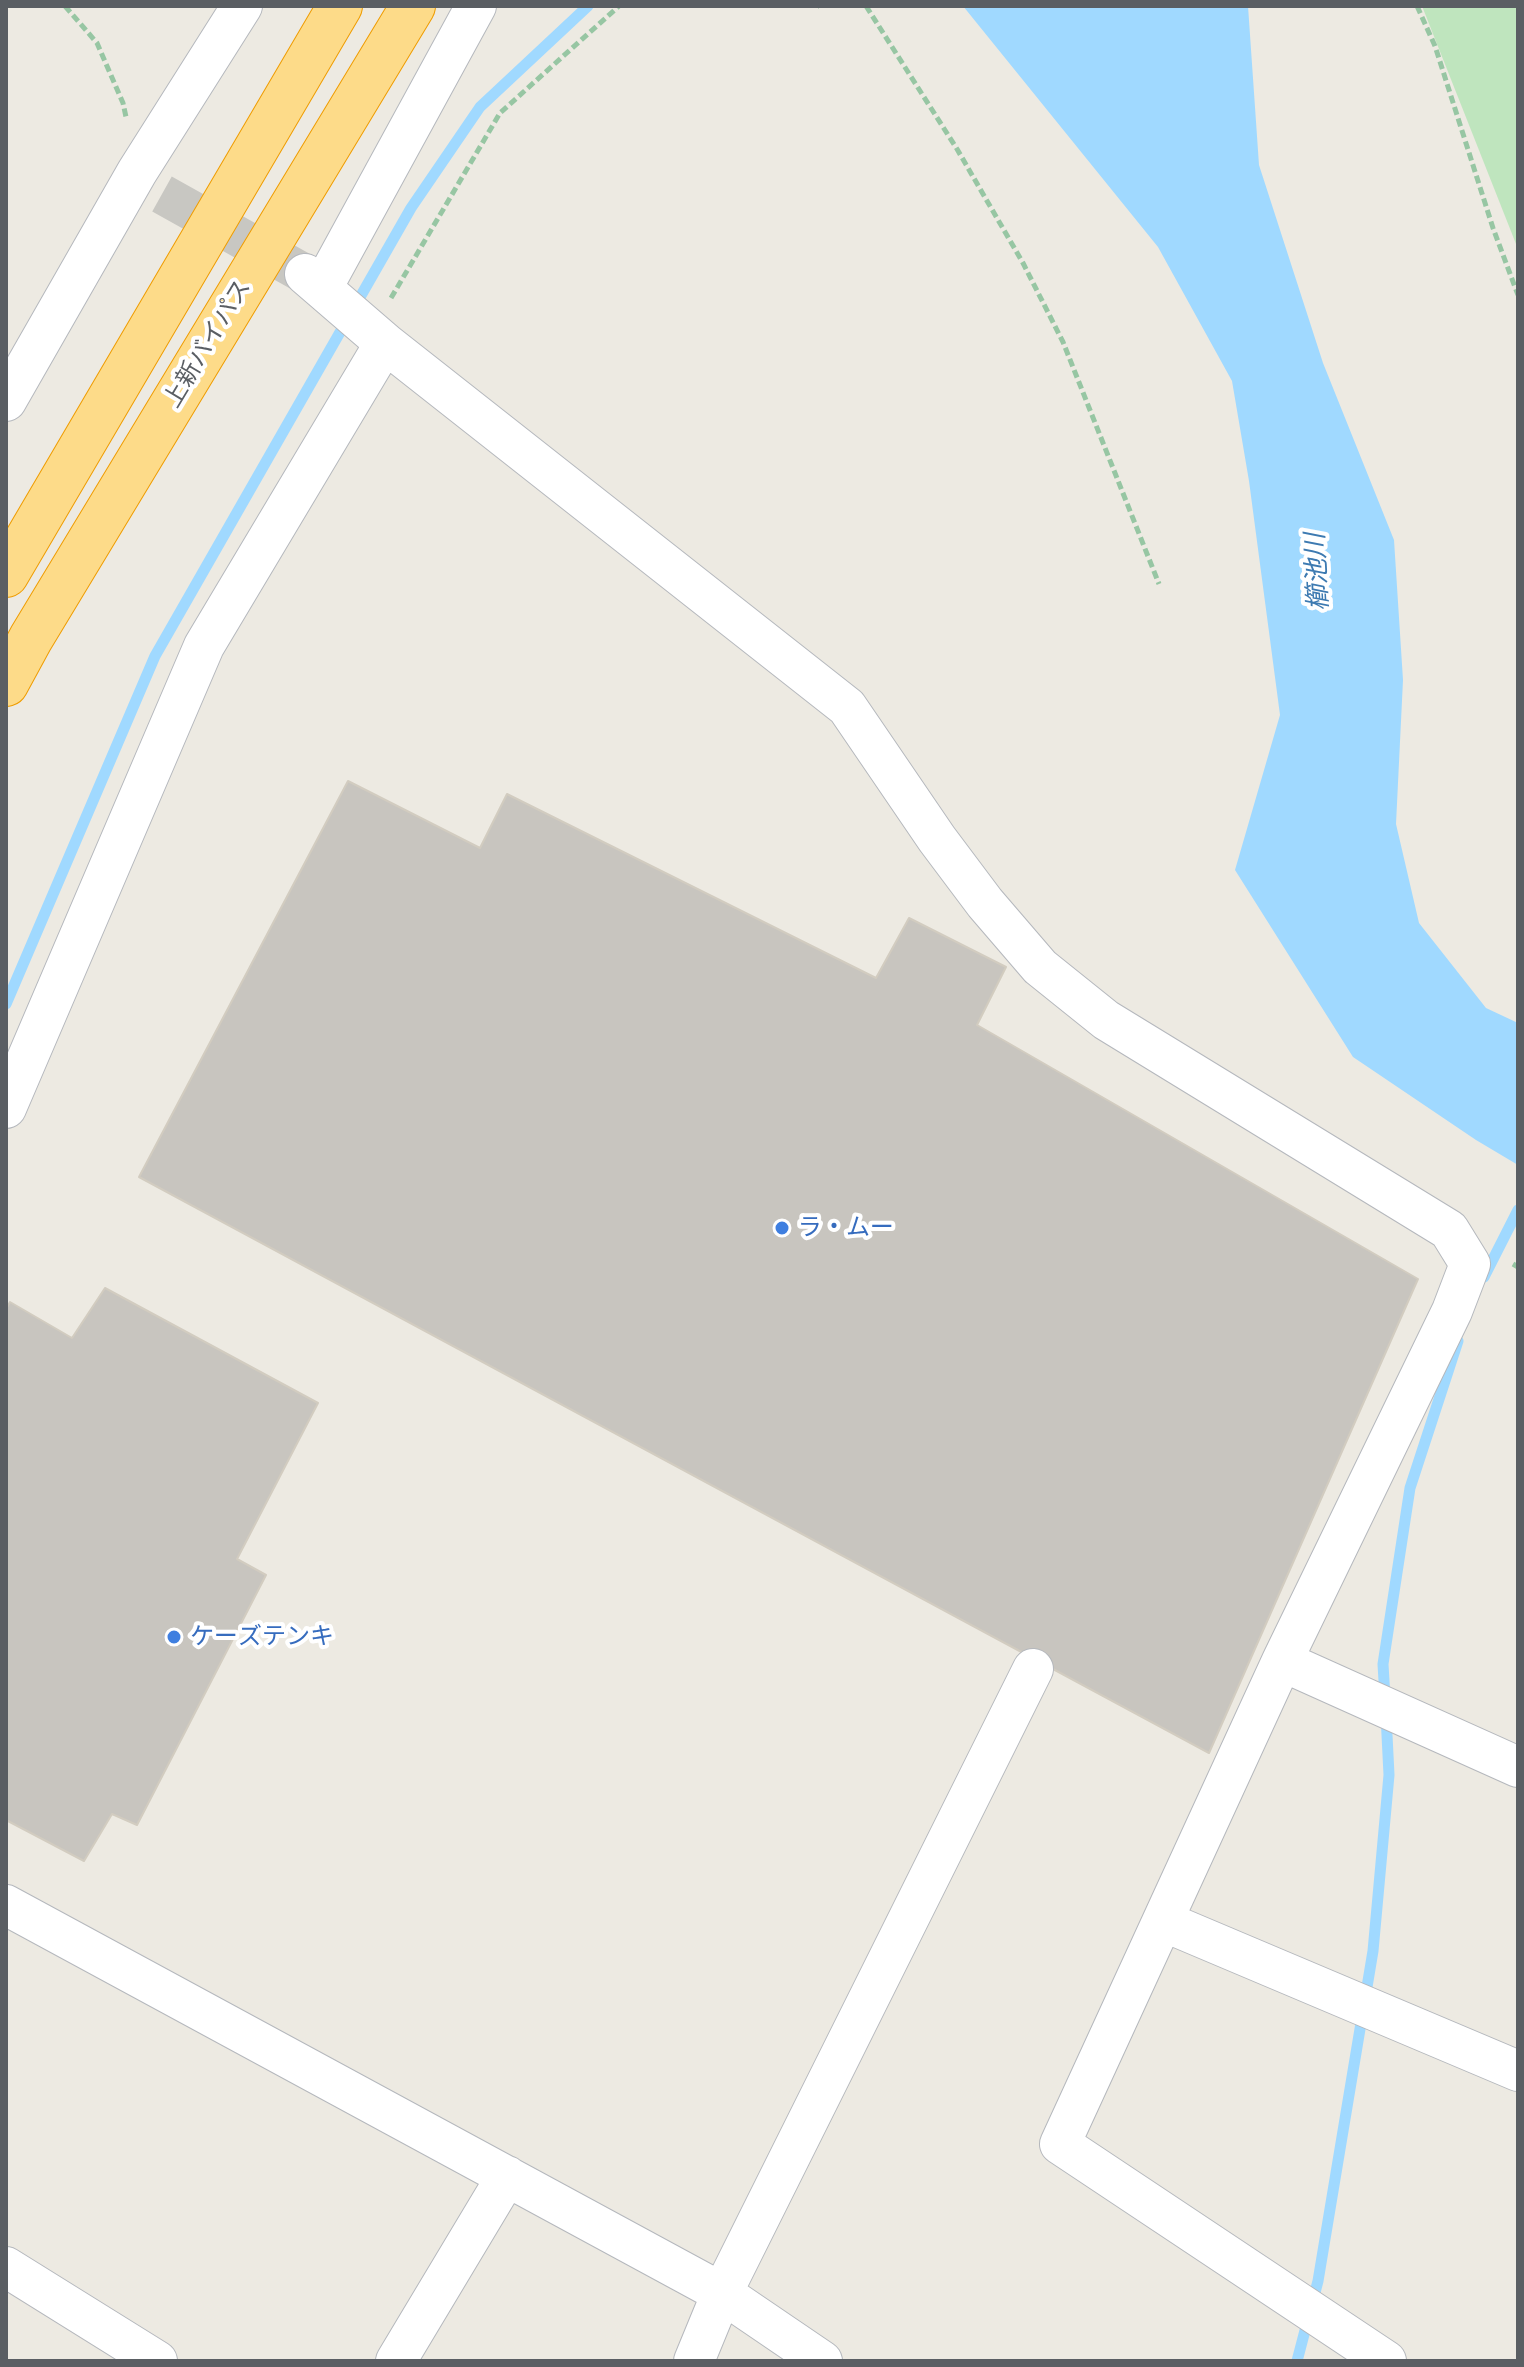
<!DOCTYPE html>
<html>
<head>
<meta charset="utf-8">
<style>
	body { margin:0 }
	#map { position:relative; width:1524px; height:2367px; overflow:hidden; background:#edeae2; font-family:Arial,sans-serif }
	canvas { display:block }
	.frame { position:absolute; inset:0; border:8px solid #5a5e63; pointer-events:none }
</style>
</head>
<body>
<div id="map">
<canvas width="1524" height="2367"></canvas>
<div class="frame"></div>
</div>
<script>
const c = document.querySelector('canvas').getContext('2d');
c.lineJoin = 'round';
function fillPath(path, color) {
  c.fillStyle = color;
  c.fill(path, 'evenodd');
}
function shape(rows) {
  const path = new Path2D();
  for (const r of rows) {
    path.moveTo(r[0], r[1]);
    for (let i = 2; i < r.length; i += 2) path.lineTo(r[i], r[i + 1]);
  }
  return path;
}
function stroke(path, color, width, dash) {
  c.strokeStyle = color;
  c.lineWidth = width;
  c.lineCap = dash ? 'butt' : 'round';
  c.setLineDash(dash || []);
  c.stroke(path);
}
function drawText(font, color, halo, rows, align = 'center') {
  c.font = font + ' Arial,"Noto Sans JP",sans-serif';
  c.lineWidth = 8;
  c.setLineDash([]);
  c.textBaseline = 'middle';
  c.strokeStyle = halo;
  c.fillStyle = color;
  for (const [text, x, y, turn = 0] of rows) {
    c.save();
    c.translate(x, y);
    c.rotate((+turn || 0) * Math.PI / 180);
    c.textAlign = isNaN(turn) ? turn : align;
    if (halo) c.strokeText(text, 0, 0);
    c.fillText(text, 0, 0);
    c.restore();
  }
}
fillPath(shape([
	[1422,6,1518,6,1518,249]
]), '#bfe5be');
fillPath(shape([
	[963,6,1248,6,1259,165,1323,363,1394,540,1403,680,1396,824,1419,923,1486,1008,1518,1023,1518,1165,1476,1140,1353,1057,1235,870,1280,715,1249,481,1232,381,1158,247]
]), '#a0d9ff');
stroke(shape([
	[6,1004,155,656,411,208,480,107,588,6],
	[1484,1277,1518,1210],
	[1385,1698,1383,1664,1410,1488,1458,1341],
	[1297,2361,1318,2281,1373,1951,1389,1775,1386,1715]
]), '#a0d9ff', 11);
const building = shape([
	[348,781,480,848,507,794,876,978,909,918,1006,967,977,1025,1418,1279,1209,1753,139,1177,348,781],
	[105,1288,318,1403,237,1559,266,1575,137,1825,112,1814,84,1861,6,1820,6,1309,10,1302,72,1338,105,1288]
]);
fillPath(building, '#c8c5bf');
stroke(building, '#d2ccc0', 2);
stroke(shape([
	[162,194,305,274]
]), '#c8c7c2', 40, [40, 20]);
const minor = shape([
	[305,274,385,343],
	[322,288,476,6],
	[6,401,137,172,242,6],
	[6,1108,204,646,385,343,847,707,937,839,985,903,1040,967,1106,1020,1449,1230,1470,1264,1452,1311,1282,1661,1060,2144,1386,2361],
	[1282,1661,1518,1767],
	[6,1905,722,2293,822,2361],
	[1163,1921,1518,2071],
	[6,2267,157,2361],
	[396,2361,507,2176],
	[694,2361,722,2293,1033,1669]
]);
const highway = shape([
	[6,575,340,6],
	[6,684,31,638,413,6]
]);
stroke(minor, '#b5b8bd', 42);
stroke(highway, '#ef9c00', 46);
stroke(shape([
	[65,6,97,43,123,103,126,117],
	[818,6,819,6],
	[866,6,957,149,1023,263,1063,342,1159,584],
	[1417,6,1435,46,1493,228,1518,295],
	[391,298,500,113,619,6],
	[1513,1264,1518,1267]
]), '#97c6a3', 5, [8, 4]);
stroke(minor, '#fff', 40);
stroke(highway, '#fddb89', 44);
for (const [x, y, r, color] of [
	[782,1228,8,"#3f7fe0"],
	[174,1637,8,"#3f7fe0"]
]) {
  const dot = new Path2D();
  dot.arc(x, y, r, 0, 2 * Math.PI);
  c.fillStyle = color;
  c.fill(dot);
  stroke(dot, '#fff', 3);
}
drawText('24px', '#5a5e63', '#fff', [
	["上新バイパス",208,344,-59]
]);
drawText('24px', '#366cbe', '#fff', [
	["ラ・ムー",798,1228],
	["ケーズテンキ",190,1637]
], 'left');
drawText('italic 26px', '#3d7ab1', '#fff', [
	["櫛池川",1318,572,-93]
]);
</script>
</body>
</html>
